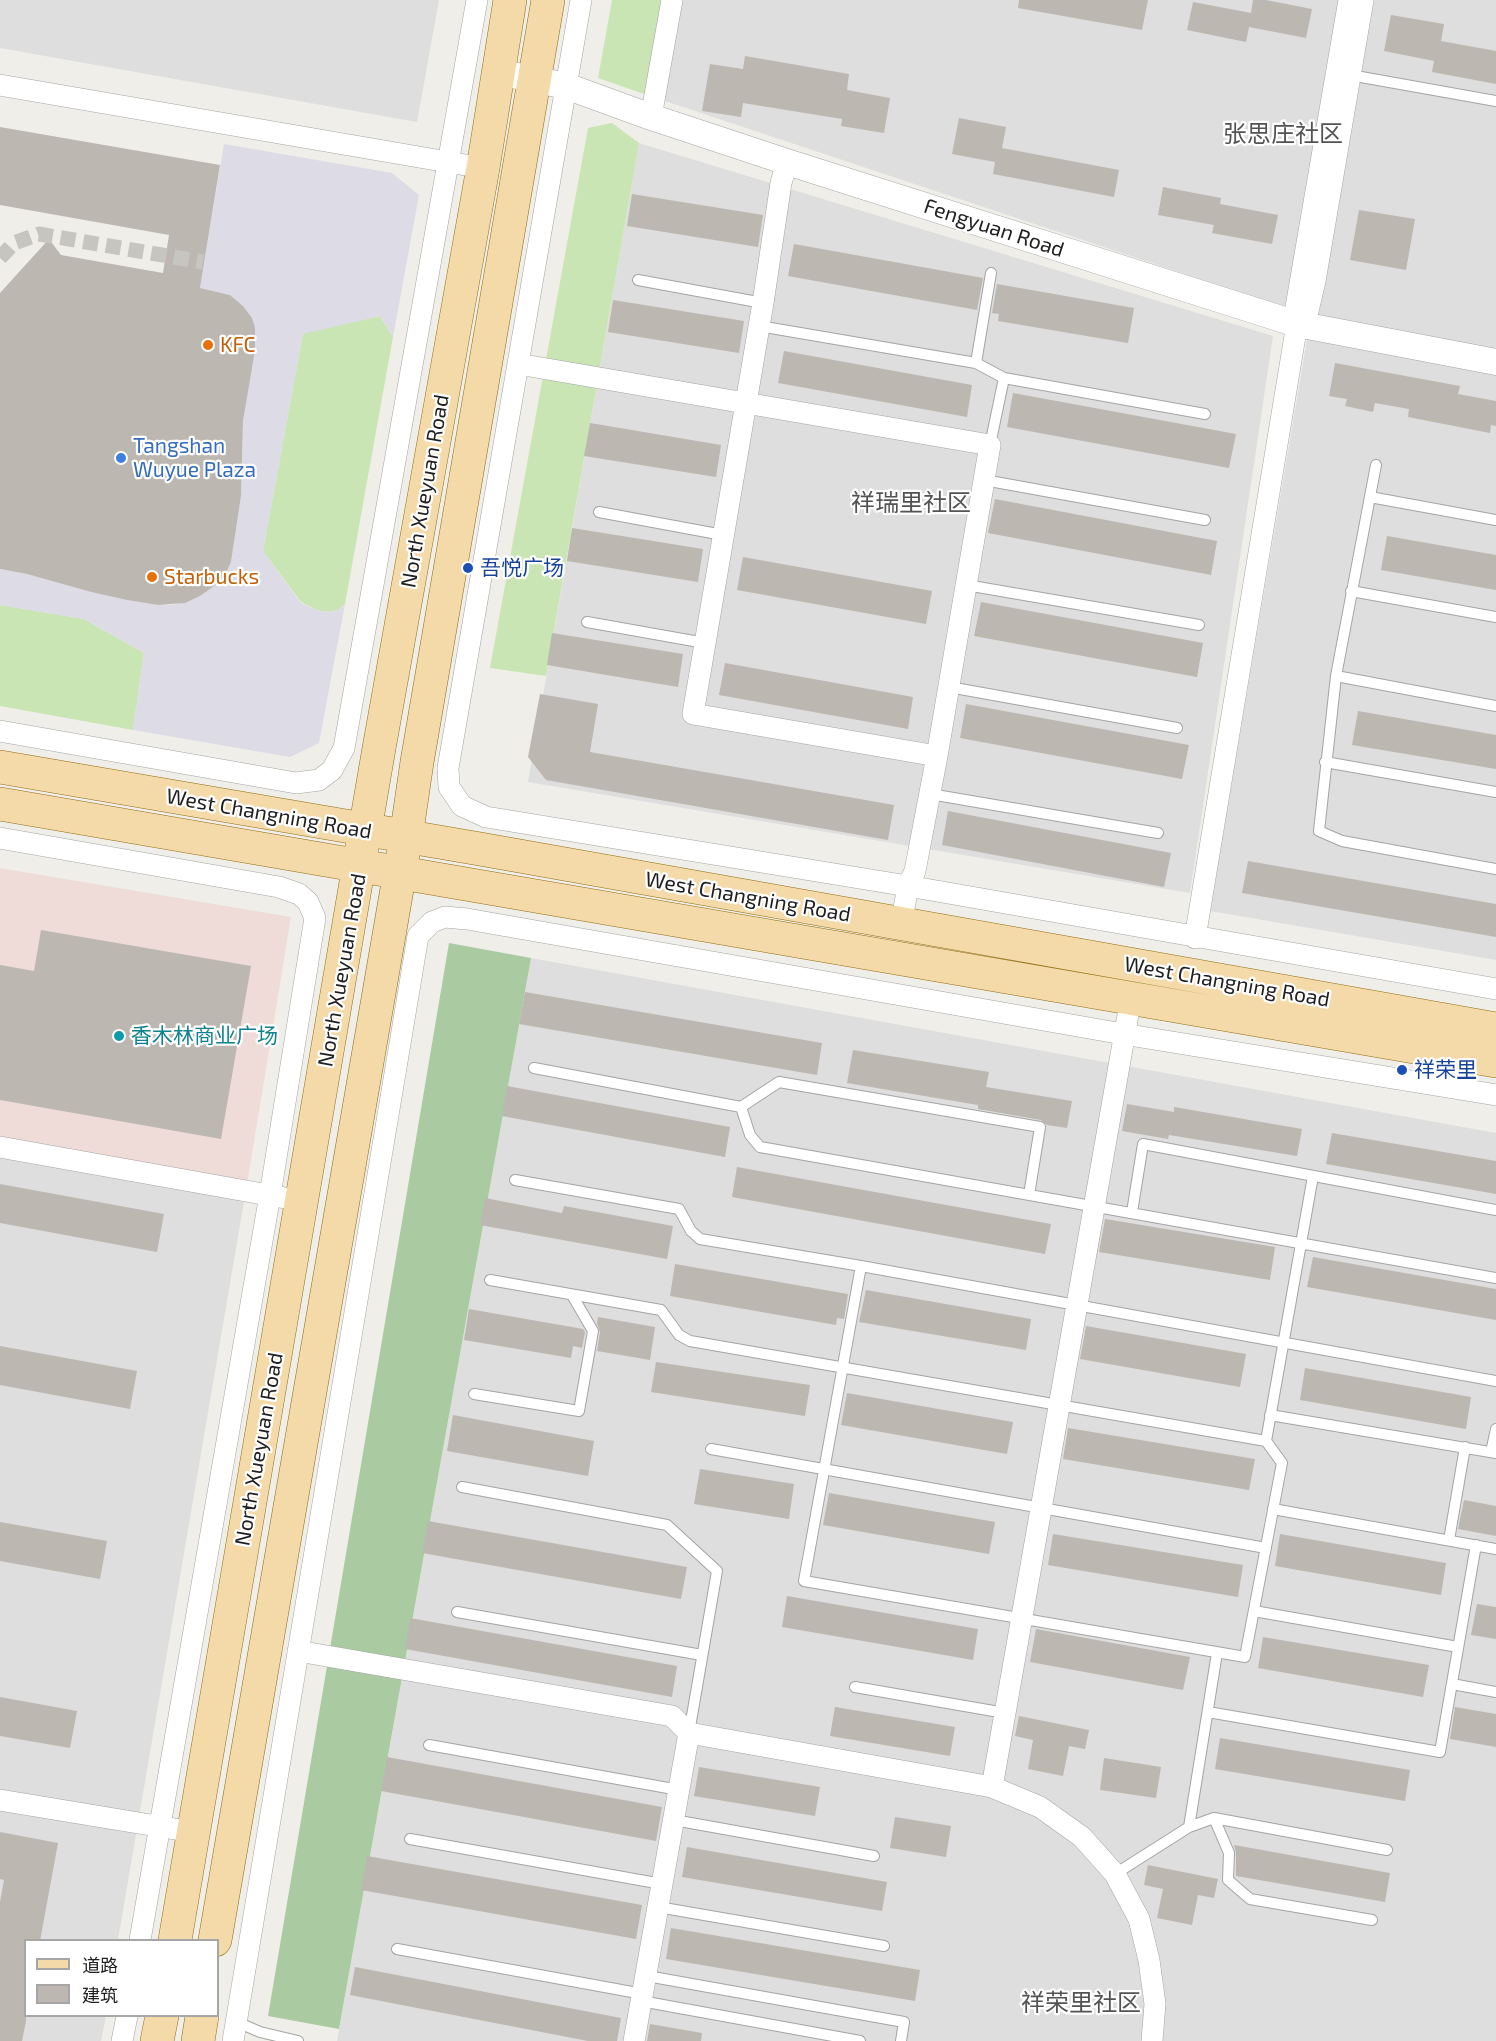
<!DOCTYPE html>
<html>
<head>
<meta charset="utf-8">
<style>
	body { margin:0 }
	#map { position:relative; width:1496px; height:2041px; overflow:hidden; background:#f0eee8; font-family:"Exo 2","Noto Sans SC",sans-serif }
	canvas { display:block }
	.legend { position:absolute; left:24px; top:1939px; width:195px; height:78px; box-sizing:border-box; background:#fff; border:2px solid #a6a6a6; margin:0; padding:8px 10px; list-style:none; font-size:18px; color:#202020 }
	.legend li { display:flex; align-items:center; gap:12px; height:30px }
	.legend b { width:30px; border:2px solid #a6a6a6 }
</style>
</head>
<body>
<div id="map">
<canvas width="1496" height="2041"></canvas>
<ul class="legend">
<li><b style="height:8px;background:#f4d9a9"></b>道路</li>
<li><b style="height:16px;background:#bdb7b1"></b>建筑</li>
</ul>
</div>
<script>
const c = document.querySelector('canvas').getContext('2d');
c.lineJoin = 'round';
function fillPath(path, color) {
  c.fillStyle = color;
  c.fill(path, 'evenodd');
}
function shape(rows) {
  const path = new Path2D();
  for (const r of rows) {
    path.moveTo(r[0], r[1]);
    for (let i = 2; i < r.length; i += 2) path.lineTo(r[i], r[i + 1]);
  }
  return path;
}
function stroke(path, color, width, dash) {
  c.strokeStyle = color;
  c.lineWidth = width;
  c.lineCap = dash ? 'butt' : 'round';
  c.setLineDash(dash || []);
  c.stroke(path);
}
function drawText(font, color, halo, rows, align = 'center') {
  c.font = font + ' "Exo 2","Noto Sans SC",sans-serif';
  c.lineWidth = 4.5;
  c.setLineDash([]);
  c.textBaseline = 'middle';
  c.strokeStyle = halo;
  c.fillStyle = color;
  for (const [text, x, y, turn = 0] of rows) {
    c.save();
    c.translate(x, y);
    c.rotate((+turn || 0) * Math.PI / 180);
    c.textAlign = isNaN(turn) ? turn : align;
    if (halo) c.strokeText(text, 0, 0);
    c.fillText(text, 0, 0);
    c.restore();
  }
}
fillPath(shape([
	[0,0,439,0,417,122,0,48],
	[666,0,1496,0,1496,960,1210,911,1311,316,650,96],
	[639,143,1273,336,1190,893,528,782],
	[531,958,1496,1133,1496,2041,337,2041],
	[0,1142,247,1184,118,1940,26,1940,26,2016,106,2016,101,2041,0,2041]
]), '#dedede');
fillPath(shape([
	[0,868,291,917,247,1184,0,1142]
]), '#efdcd9');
fillPath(shape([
	[612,0,666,0,650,96,598,78],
	[612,123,639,143,546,676,490,668,588,128],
	[380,316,393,337,345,604,338,610,328,612,317,610,301,602,263,551,303,333],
	[0,605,84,619,144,653,133,730,0,706]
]), '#c8e5b3');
fillPath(shape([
	[449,943,531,958,339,2029,268,2016]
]), '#aacba1');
fillPath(shape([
	[224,144,392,173,419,195,393,337,380,316,303,334,263,551,301,603,317,610,328,612,338,610,345,604,319,743,290,757,133,730,144,653,84,619,0,605,0,569,27,574,91,592,127,600,158,605,171,605,185,602,225,575,231,562,241,496,243,421,255,329,243,306,230,295,200,288]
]), '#dddce6');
fillPath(shape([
	[1019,0,1148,0,1142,30,1018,8],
	[1253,0,1266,0,1312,9,1306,38,1249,27,1246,42,1187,30,1193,2,1251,13],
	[1391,15,1444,24,1441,41,1496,51,1496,84,1432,72,1434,61,1384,51],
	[745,56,849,74,847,90,890,98,884,133,841,126,842,119,743,103,741,117,702,111,710,64,743,69],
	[959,118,1006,127,1002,148,1119,170,1114,197,993,174,995,162,952,154],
	[0,127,220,165,200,288,230,295,243,306,252,318,255,328,255,350,243,421,241,496,231,562,225,575,214,586,200,596,185,603,158,605,127,600,91,592,27,574,0,569,0,293,49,239,61,255,163,273,169,235,0,205],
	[1163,187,1221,198,1220,204,1278,215,1272,244,1212,233,1214,225,1158,215],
	[632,194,763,215,758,247,627,226],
	[1359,210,1415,219,1406,270,1350,260],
	[794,244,983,278,977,310,788,276],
	[997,284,1134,308,1128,343,998,321,999,314,992,313],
	[613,300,744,321,739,353,608,332],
	[784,351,972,385,967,417,778,383],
	[1335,363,1460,386,1458,394,1496,401,1496,426,1491,425,1490,433,1408,417,1409,409,1375,403,1373,412,1345,406,1347,399,1329,396],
	[1013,393,1236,434,1229,468,1007,427],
	[590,423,721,445,716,477,584,456],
	[995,499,1217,541,1211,575,988,533],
	[572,528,703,549,698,582,567,561],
	[1387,536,1496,555,1496,590,1381,570],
	[743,557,932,591,926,624,737,590],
	[981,602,1203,643,1197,677,974,636],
	[552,633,683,654,678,687,547,665],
	[725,663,913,697,908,729,719,695],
	[540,694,598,704,590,752,894,805,888,840,546,780,528,757],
	[966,704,1189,745,1182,779,960,738],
	[1358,711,1496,735,1496,769,1352,745],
	[948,811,1171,853,1164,887,942,845],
	[1248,861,1496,904,1496,937,1242,893],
	[41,930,251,966,221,1139,0,1100,0,965,34,971],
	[525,992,822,1043,817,1075,519,1024],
	[853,1050,989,1072,986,1087,1072,1101,1067,1128,1047,1125,1041,1120,978,1109,978,1105,847,1083],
	[507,1086,730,1127,725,1157,502,1116],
	[1127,1104,1174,1112,1174,1107,1302,1129,1297,1156,1169,1135,1168,1139,1122,1131],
	[1332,1133,1496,1161,1496,1194,1326,1164],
	[737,1167,1051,1224,1045,1254,732,1197],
	[0,1184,164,1214,157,1252,0,1223],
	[485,1198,562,1213,564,1206,673,1226,667,1259,480,1225],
	[1105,1219,1275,1247,1270,1280,1099,1252],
	[1313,1257,1496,1289,1496,1320,1307,1287],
	[675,1264,848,1294,844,1319,837,1318,836,1325,670,1296],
	[866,1290,1031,1319,1026,1350,859,1322],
	[469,1309,583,1329,585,1332,582,1348,573,1346,571,1358,464,1340],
	[598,1317,655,1327,650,1360,597,1351,600,1332,597,1323],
	[1086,1326,1246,1354,1240,1387,1080,1359],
	[0,1346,137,1371,130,1409,0,1385],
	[656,1362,810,1385,805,1416,651,1392],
	[1305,1368,1471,1397,1466,1429,1300,1400],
	[847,1393,1013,1422,1007,1454,841,1425],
	[453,1415,594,1441,588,1476,447,1451],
	[1068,1428,1255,1459,1249,1490,1063,1459],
	[700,1469,794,1484,789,1519,694,1504],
	[829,1493,995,1522,989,1554,823,1525],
	[1464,1500,1496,1506,1496,1536,1458,1529],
	[428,1521,687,1567,681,1599,422,1553],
	[0,1522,107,1541,100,1579,0,1561],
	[1053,1534,1243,1565,1238,1597,1048,1565],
	[1280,1534,1446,1563,1441,1595,1275,1566],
	[787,1596,978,1629,973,1660,782,1627],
	[1477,1604,1496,1607,1496,1639,1471,1635],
	[410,1618,677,1666,672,1697,405,1649],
	[1036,1629,1190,1657,1183,1690,1030,1662],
	[1263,1637,1429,1665,1423,1697,1258,1668],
	[0,1697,77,1711,70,1748,0,1736],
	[835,1707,955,1727,950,1756,830,1736],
	[1455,1707,1496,1714,1496,1747,1450,1739],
	[1019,1716,1089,1730,1085,1749,1069,1746,1063,1776,1028,1769,1033,1740,1015,1736],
	[1220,1738,1410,1770,1405,1801,1215,1769],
	[387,1757,662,1807,656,1841,381,1791],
	[1104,1758,1161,1767,1156,1798,1100,1790],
	[699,1767,820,1787,815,1816,694,1796],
	[895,1817,951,1826,946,1857,890,1848],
	[0,1832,58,1843,40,1941,26,1941,26,2021,22,2041,0,2041,0,1902,4,1880,0,1879],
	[1234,1845,1390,1873,1385,1902,1236,1876,1236,1853],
	[687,1847,887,1882,882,1911,682,1877],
	[367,1856,642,1905,636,1939,361,1890],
	[1148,1865,1218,1879,1214,1898,1198,1895,1192,1925,1157,1918,1163,1889,1144,1885],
	[671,1928,920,1970,915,2001,666,1959],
	[355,1967,621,2018,617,2041,588,2041,350,1995],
	[650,2024,702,2033,701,2041,647,2041]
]), '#bdb7b1');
stroke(shape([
	[0,258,14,243,39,234,203,262]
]), '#c6c5c0', 15, [15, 8]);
const service = shape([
	[1350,75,1496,101],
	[991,273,976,363,1004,378,1205,414],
	[638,280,763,303],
	[759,326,976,363],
	[990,445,1004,378],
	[1376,465,1336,676,1319,831,1342,841,1496,869],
	[984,480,1205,520],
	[1370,497,1496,520],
	[599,512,723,535],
	[966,585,1199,625],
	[1351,591,1496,617],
	[587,622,705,643],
	[1336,676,1496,706],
	[949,687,1177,728],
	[1325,762,1496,792],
	[930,794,1158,833],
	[534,1068,741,1107,750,1135,760,1147,1496,1278],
	[741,1107,779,1082,1040,1127,1029,1195],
	[515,1180,679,1209,691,1231,700,1239,861,1266,1496,1381],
	[1132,1212,1143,1144,1496,1210],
	[861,1266,804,1581,1245,1657,1282,1463,1266,1441,1313,1176],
	[490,1280,661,1310,679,1335,690,1341,1266,1441],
	[474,1394,579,1411,593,1331,572,1295],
	[1270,1415,1496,1453],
	[711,1449,1266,1548],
	[1491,1452,1496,1429],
	[462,1487,667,1525,717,1571,689,1733],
	[1273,1509,1496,1549],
	[1449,1540,1465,1447],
	[1254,1611,1458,1647],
	[457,1612,702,1655],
	[1452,1684,1496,1692],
	[855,1687,1005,1713],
	[1208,1712,1440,1752,1476,1545],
	[429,1745,679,1790],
	[1214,1818,1229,1853,1228,1880,1250,1899,1372,1920],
	[674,1820,874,1856],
	[1189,1827,1214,1818,1387,1850],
	[410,1839,662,1884],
	[1115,1874,1189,1827,1217,1653],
	[658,1907,884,1946],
	[397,1949,643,1994],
	[647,1976,904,2022,901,2041],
	[641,2001,860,2041],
	[237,2022,260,2032,298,2041]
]);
const minor = shape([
	[581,0,448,768,449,787,462,806,486,817,908,886,1496,989],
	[1349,0,1296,307,1297,324,1308,311,1315,281,1363,0],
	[0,85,483,168],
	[651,117,672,0],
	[787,162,781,183,763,303,693,714,937,756],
	[518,364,990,445,937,756,915,871,908,886,901,925],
	[0,731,296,783,319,780,332,770,344,748,477,0],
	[0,838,279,887,299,894,308,902,315,918,270,1195,140,1940],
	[1195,938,1297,324],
	[0,1147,302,1201],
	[298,1651,672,1716,689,1733],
	[992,1787,1131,998],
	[0,1800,193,1832],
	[122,2041,127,2016],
	[233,2041,418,936,432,922,445,917,467,919,1123,1034,1496,1095],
	[634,2041,689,1733,992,1787,1040,1807,1082,1837,1115,1874,1139,1919,1149,1960,1155,2004,1152,2041]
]);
const tertiary = shape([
	[498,72,566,86,651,117,787,162,1297,324,1496,362]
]);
const primary = shape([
	[0,767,480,849,1496,1029],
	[0,804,1496,1061],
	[175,1940,378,754,483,168,510,0],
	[215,1940,406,837,417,762,548,0],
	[157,2041,162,2016],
	[198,2041,202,2016]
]);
stroke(service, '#a4a4a4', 12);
stroke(minor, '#a4a4a4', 22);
stroke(tertiary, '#a4a4a4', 27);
stroke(primary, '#8f6e0e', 34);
stroke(service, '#fff', 10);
stroke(minor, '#fff', 21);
stroke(tertiary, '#fff', 26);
stroke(primary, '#f4d9a9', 33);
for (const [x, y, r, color] of [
	[208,345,6,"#e8710a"],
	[121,458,6,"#3f7fe0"],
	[468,568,6,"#1a4fb4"],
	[152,577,6,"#e8710a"],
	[119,1036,6,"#0f9aa8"],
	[1402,1070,6,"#1a4fb4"]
]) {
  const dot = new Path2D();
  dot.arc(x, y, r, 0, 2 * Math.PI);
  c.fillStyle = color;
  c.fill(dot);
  stroke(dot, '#fff', 2);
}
drawText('21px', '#202020', '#fff', [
	["Fengyuan Road",994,228,18],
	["North Xueyuan Road",425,491,-80],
	["West Changning Road",269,814,10],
	["West Changning Road",748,897,10],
	["North Xueyuan Road",342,970,-80],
	["West Changning Road",1227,982,10],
	["North Xueyuan Road",259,1449,-80]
]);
drawText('21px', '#c56008', '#fff', [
	["KFC",220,345],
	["Starbucks",164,577]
], 'left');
drawText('21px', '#366cbe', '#fff', [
	["Tangshan",133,446],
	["Wuyue Plaza",133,470]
], 'left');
drawText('21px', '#164399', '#fff', [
	["吾悦广场",480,568],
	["祥荣里",1414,1070]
], 'left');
drawText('21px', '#0d838f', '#fff', [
	["香木林商业广场",131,1036]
], 'left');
drawText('24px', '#535353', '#fff', [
	["张思庄社区",1283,134],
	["祥瑞里社区",911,503],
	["祥荣里社区",1081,2003]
]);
</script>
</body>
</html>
